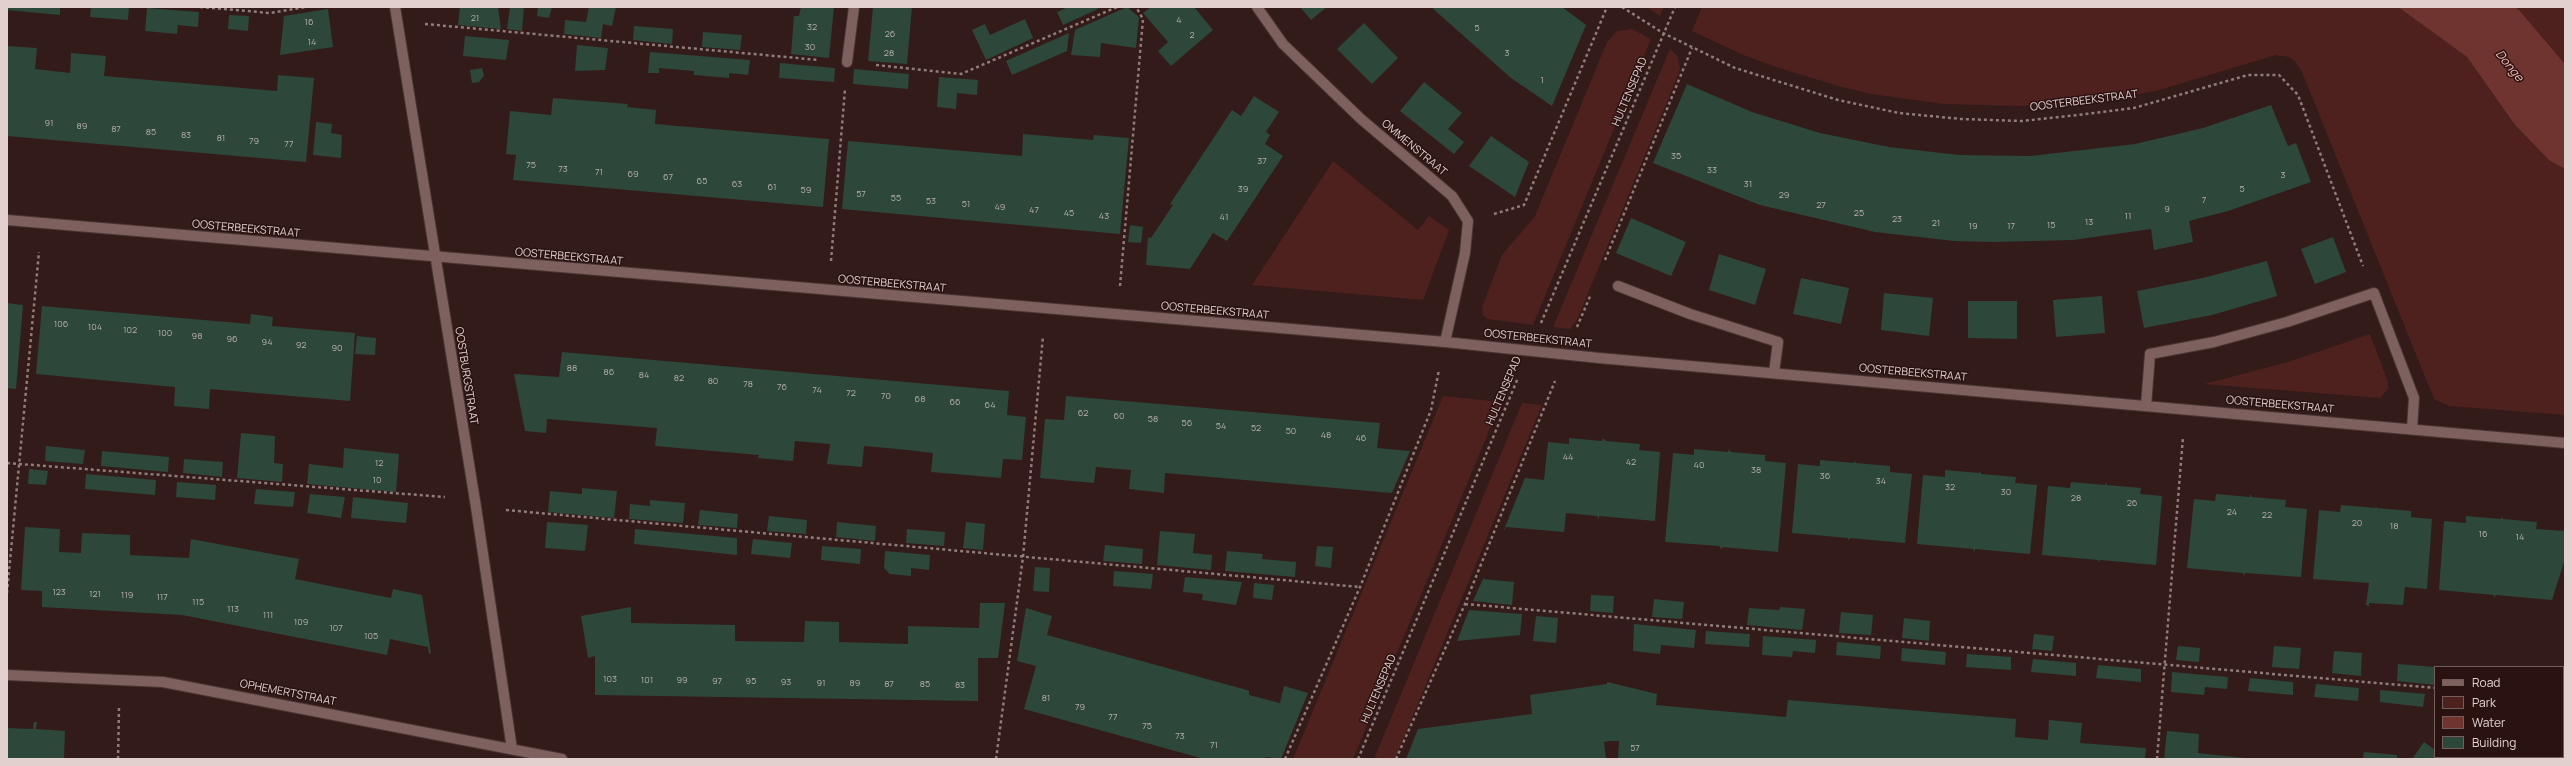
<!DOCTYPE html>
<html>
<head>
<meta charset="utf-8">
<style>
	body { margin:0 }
	#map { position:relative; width:2572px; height:766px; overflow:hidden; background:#331b19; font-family:Manrope,sans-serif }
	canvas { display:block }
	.frame { position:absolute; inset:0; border:8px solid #e2d0cf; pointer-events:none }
	.legend { position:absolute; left:2434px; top:666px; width:130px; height:92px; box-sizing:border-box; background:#291210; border:1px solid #735e5c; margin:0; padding:5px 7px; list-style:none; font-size:12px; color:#e2d0cf }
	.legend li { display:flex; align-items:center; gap:8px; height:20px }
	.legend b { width:20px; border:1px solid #735e5c }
</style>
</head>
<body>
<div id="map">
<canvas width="2572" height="766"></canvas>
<div class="frame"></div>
<ul class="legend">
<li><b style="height:5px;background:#7e615e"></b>Road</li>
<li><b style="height:11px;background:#4e201e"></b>Park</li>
<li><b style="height:11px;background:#6f3330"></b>Water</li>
<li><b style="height:11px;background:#2d473b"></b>Building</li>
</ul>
</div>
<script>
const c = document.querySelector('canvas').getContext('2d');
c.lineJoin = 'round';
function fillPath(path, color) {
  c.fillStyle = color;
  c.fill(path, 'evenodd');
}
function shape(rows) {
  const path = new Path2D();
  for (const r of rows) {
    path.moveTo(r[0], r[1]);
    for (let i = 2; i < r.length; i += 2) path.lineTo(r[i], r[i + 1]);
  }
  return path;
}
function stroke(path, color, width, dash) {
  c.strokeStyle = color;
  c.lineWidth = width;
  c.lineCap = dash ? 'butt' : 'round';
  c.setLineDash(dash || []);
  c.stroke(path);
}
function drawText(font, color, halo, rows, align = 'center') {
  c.font = font + ' Manrope,sans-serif';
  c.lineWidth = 3;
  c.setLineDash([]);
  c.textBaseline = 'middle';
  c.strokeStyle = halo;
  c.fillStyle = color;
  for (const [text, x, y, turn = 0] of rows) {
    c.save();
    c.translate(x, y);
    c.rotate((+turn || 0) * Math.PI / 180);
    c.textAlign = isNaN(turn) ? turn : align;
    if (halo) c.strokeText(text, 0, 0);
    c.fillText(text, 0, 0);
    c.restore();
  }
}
fillPath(shape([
	[1647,7,1664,7,1660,16],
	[1702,7,2398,7,2467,57,2515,125,2550,161,2565,169,2565,415,2449,406,2434,399,2302,72,2295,61,2289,57,2276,55,2156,91,2089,102,2019,106,1944,104,1871,94,1838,86,1773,66,1741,54,1692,31],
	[2515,7,2565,7,2565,64,2519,10],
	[1632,29,1651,39,1533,325,1487,319,1483,315,1482,307,1502,255,1535,216,1607,42,1617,31],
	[1670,49,1678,57,1680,69,1678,75,1577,320,1570,329,1553,327],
	[1333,161,1418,230,1429,216,1449,230,1423,300,1252,285],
	[2370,334,2388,382,2388,389,2380,398,2204,384,2288,362],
	[1443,396,1501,402,1353,759,1293,759],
	[1522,403,1542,405,1395,759,1374,759]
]), '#4e201e');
fillPath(shape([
	[2398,7,2515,7,2519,10,2565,64,2565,169,2550,161,2515,125,2467,57]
]), '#6f3330');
fillPath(shape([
	[7,7,60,7,60,15,7,10],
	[91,7,129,7,128,20,90,17],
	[460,7,498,7,501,29,458,25],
	[510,7,524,7,522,31,507,29],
	[538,7,552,7,549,18,537,16],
	[589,7,616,7,612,26,603,24,601,38,564,34,565,20,586,22],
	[801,7,834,7,829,58,791,54,794,16,799,16],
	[873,7,912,7,907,64,868,61],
	[1068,7,1097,7,1098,9,1063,25,1057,12],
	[1127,7,1139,17,1136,48,1101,43,1100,57,1071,55,1075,30],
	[1151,7,1194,7,1213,30,1171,66,1158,51,1168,42,1143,13],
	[1300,7,1327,7,1311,20],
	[1431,7,1562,7,1586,25,1552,106,1511,78],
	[147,8,199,12,198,27,178,25,177,34,145,31],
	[328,9,333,47,280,55,284,16],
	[229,15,249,16,248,31,228,29],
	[1025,19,1033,38,986,60,972,30,985,24,990,35],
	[1364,23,1398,58,1372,84,1337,49],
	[634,26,673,29,672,44,633,40],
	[703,32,742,35,740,50,702,47],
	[1069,33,1067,51,1012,75,1006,61],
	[465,36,509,40,506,60,463,56],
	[577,45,608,48,605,70,575,71],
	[7,46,37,48,35,69,70,73,71,53,106,56,104,76,277,91,278,75,314,78,306,162,7,136],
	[650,52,750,60,748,75,729,73,729,78,694,75,694,71,659,68,659,73,648,73],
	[780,63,835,68,834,82,779,78],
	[482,68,484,76,479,82,472,83,470,70],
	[854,69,909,74,908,89,853,84],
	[939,77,978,80,977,95,957,93,956,109,937,107],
	[1424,82,1462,113,1448,129,1464,142,1454,154,1400,111],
	[1687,84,1752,112,1820,133,1889,147,1959,155,2030,156,2135,144,2203,128,2271,105,2288,146,2296,143,2311,182,2228,211,2189,221,2193,242,2154,250,2151,229,2073,240,1993,242,1954,241,1875,232,1760,205,1653,163],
	[1254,96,1279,112,1266,132,1270,135,1265,144,1283,156,1227,241,1213,233,1190,269,1146,265,1148,237,1151,238,1173,205,1170,204,1232,110,1241,116],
	[553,98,628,104,627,107,656,110,655,124,829,139,823,207,513,180,516,155,506,154,510,111,551,115],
	[316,122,332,124,331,133,342,135,341,158,313,155],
	[1023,134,1093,140,1094,135,1129,138,1120,234,842,209,848,141,1022,156],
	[1491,136,1529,162,1515,197,1469,166],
	[1631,218,1686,242,1671,276,1616,253],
	[1130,225,1143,227,1141,243,1128,242],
	[2333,237,2346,272,2315,284,2301,249],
	[1719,254,1766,269,1755,305,1709,290],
	[2267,261,2277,296,2212,315,2144,328,2137,291,2203,278],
	[1801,278,1849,288,1841,324,1793,314],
	[1884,293,1933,298,1929,336,1881,330],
	[2102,296,2105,333,2056,337,2053,300],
	[1968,301,2017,301,2017,339,1968,338],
	[7,303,23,305,16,389,7,388],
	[42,306,250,324,251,314,273,317,272,326,355,333,350,401,210,389,209,409,174,406,175,387,36,374],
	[357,336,376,338,375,355,355,354],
	[562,352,1009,391,1007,415,1026,417,1022,460,1003,459,1001,478,931,472,933,453,898,449,864,446,862,467,827,464,830,444,795,441,793,461,758,458,759,455,655,446,657,428,547,419,546,433,525,431,514,374,559,377],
	[1066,396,1380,423,1377,448,1410,451,1392,493,1165,473,1164,493,1129,489,1131,470,1096,467,1094,483,1040,478,1045,419,1064,420],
	[241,433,275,436,274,463,283,464,282,482,237,478],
	[1569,438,1602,441,1603,438,1606,441,1640,444,1639,450,1660,452,1655,521,1599,516,1599,519,1597,516,1566,513,1564,532,1506,527,1503,532,1525,478,1544,480,1548,442,1569,444],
	[46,446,85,450,83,464,45,461],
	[344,448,399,454,396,492,307,484,309,464,343,468],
	[1694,449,1728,452,1729,449,1731,452,1765,455,1765,461,1786,463,1778,552,1722,547,1722,550,1719,546,1665,542,1673,453,1694,455],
	[102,451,169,457,168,472,101,466],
	[184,459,223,462,222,477,183,473],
	[1820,460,1854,463,1854,460,1856,463,1890,466,1890,472,1912,474,1905,543,1850,538,1848,541,1848,538,1792,533,1798,464,1820,466],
	[29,469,48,471,46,485,28,484],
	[1945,470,1979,473,1980,471,1981,474,2016,477,2015,483,2037,485,2030,554,1975,549,1975,552,1973,549,1917,544,1923,475,1945,477],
	[86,474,156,480,155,495,85,489],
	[177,482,216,485,215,500,176,497],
	[2071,482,2105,485,2106,482,2107,485,2141,488,2140,494,2162,496,2156,565,2100,560,2099,563,2098,560,2042,555,2048,486,2070,488],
	[582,488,617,491,614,518,548,512,550,491,582,494],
	[256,489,295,492,293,507,254,504],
	[310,494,345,497,341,518,307,513],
	[2216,494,2250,497,2250,494,2252,497,2286,500,2285,507,2307,509,2301,577,2245,573,2245,576,2243,573,2187,568,2194,499,2215,501],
	[353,497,408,503,406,523,351,518],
	[650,500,685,503,683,523,629,519,630,504,650,506],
	[2341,505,2376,508,2375,505,2377,508,2411,511,2411,517,2432,519,2427,589,2405,587,2403,605,2369,603,2369,606,2366,605,2369,583,2313,579,2319,510,2340,512],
	[700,510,738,514,737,528,698,525],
	[769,516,807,520,806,534,767,531],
	[2466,516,2501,519,2502,516,2503,519,2537,522,2536,529,2565,531,2565,559,2552,600,2496,595,2494,598,2494,595,2439,590,2444,521,2466,523],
	[547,522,588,525,585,551,545,548],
	[837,522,876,526,875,541,836,537],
	[966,522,985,524,983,550,963,548],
	[25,527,60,529,59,552,81,553,82,533,130,535,130,555,189,558,191,539,299,559,295,579,391,598,393,589,422,595,431,653,429,654,428,647,390,639,387,655,182,615,42,607,42,591,21,590],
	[635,529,737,538,737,555,634,544],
	[907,529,945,532,944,546,906,543],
	[1160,531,1195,534,1193,553,1212,555,1211,570,1157,565],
	[753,539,792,543,790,558,751,554],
	[1105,545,1143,549,1142,564,1103,561],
	[822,546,861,549,860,564,821,560],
	[1317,546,1333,547,1331,568,1315,566],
	[885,551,930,555,929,570,911,568,911,576,890,574,884,568],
	[1227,551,1263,554,1262,559,1296,562,1295,577,1225,571],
	[1035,567,1050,568,1049,592,1033,591],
	[1114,571,1153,574,1151,589,1113,586],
	[1185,577,1242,582,1236,605,1202,600,1203,594,1183,592],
	[1483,579,1514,582,1512,605,1473,601],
	[1254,583,1274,585,1272,600,1253,598],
	[1591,595,1614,596,1613,613,1590,611],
	[1654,599,1684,602,1682,619,1652,617],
	[980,603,1005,603,998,658,978,658,978,701,595,695,595,656,588,658,581,616,631,607,631,623,735,625,735,641,804,642,805,621,839,622,839,642,908,644,908,626,979,628],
	[1780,607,1805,609,1802,630,1747,625,1749,608,1779,610],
	[1026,608,1052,616,1047,635,1247,690,1249,691,1249,695,1280,703,1284,686,1308,693,1281,759,1265,757,1265,759,1204,759,1024,709,1036,666,1017,661],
	[1469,610,1522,614,1520,635,1457,641],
	[1841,612,1873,615,1871,635,1839,633],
	[1536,616,1558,618,1556,643,1533,641],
	[1904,618,1930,621,1929,641,1902,638],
	[1634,624,1696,630,1694,648,1661,645,1660,654,1633,651],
	[1706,631,1750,634,1749,647,1705,644],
	[2034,634,2054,636,2052,651,2032,649],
	[1763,636,1816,640,1815,653,1793,651,1792,657,1762,655],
	[1837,642,1881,646,1880,659,1836,655],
	[2178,646,2200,648,2199,662,2176,660],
	[2274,646,2301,648,2299,669,2272,667],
	[1902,648,1946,652,1945,665,1901,661],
	[2334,651,2362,653,2361,676,2332,673],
	[1967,654,2011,657,2011,670,1966,667],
	[2033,659,2076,663,2076,676,2031,672],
	[2398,664,2435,667,2435,685,2397,681],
	[2098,665,2141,669,2141,682,2096,678],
	[2172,672,2228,677,2227,689,2205,687,2204,695,2171,692],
	[2250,678,2293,682,2293,695,2248,691],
	[1607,682,1657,694,1656,705,1688,708,1786,717,1788,700,2016,719,2015,737,2048,740,2049,720,2082,723,2080,743,2146,748,2145,759,1618,759,1619,741,1611,741,1604,742,1606,759,1406,759,1418,729,1532,714,1530,695,1607,684],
	[2316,684,2359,688,2358,701,2314,697],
	[2380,690,2425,694,2423,707,2380,702],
	[2563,700,2565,702,2563,712],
	[34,722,37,722,36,729,65,731,64,759,7,759,7,728,33,729],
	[2563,728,2565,729,2565,753,2563,752],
	[2167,731,2199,734,2198,753,2254,759,2164,759],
	[2424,742,2435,750,2435,757,2448,759,2412,759],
	[2364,752,2397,755,2397,759,2363,759]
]), '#2d473b');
const service = shape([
	[847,62,854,7]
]);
const minor = shape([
	[395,7,476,507,512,749],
	[1257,7,1283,44,1361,119,1452,196,1468,221,1465,253,1445,342],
	[7,220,1445,342,1599,358,2565,443],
	[1618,286,1690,314,1778,342,1774,373],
	[2146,406,2150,354,2214,342,2287,322,2374,293,2414,398,2412,429],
	[7,675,163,682,562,759]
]);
stroke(service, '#4a3635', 12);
stroke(minor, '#4a3635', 12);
stroke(shape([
	[200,7,270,13,306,7],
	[1622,7,1663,33,1735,68,1838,100,1899,113,1961,119,2022,121,2078,115,2134,108,2248,75,2279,75,2298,95,2363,266],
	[425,24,819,60],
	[876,65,961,74,1117,7],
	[1494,214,1524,205,1607,7],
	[1605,260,1692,48],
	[831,261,845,89],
	[1120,286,1143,19,1136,7],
	[1541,323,1675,7],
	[1577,327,1591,294],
	[7,463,445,497],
	[506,510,1360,587],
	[7,593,39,252],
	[1465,604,2435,688],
	[2563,722,2565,723],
	[118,759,119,708],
	[996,759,1023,557,1043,336],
	[1285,759,1360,587,1431,410,1439,370],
	[1358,759,1518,378],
	[1396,759,1465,604,1555,381],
	[2157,759,2183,437]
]), '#907c7a', 2.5, [3, 3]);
stroke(service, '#7e615e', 10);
stroke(minor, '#7e615e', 10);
drawText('9px', '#b5aeaa', null, [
	["21",475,18],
	["4",1179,20],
	["16",309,22],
	["32",812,27],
	["5",1477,28],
	["26",890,34],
	["2",1192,35],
	["14",312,42],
	["30",810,47],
	["28",889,53],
	["3",1507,53],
	["1",1542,80],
	["91",49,123],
	["89",82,126],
	["87",116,129],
	["85",151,132],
	["83",186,135],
	["81",221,138],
	["79",254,141],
	["77",289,144],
	["35",1676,156],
	["37",1262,161],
	["75",531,165],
	["73",563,169],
	["33",1712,170],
	["71",599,172],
	["69",633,174],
	["3",2283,175],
	["67",668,177],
	["65",702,181],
	["63",737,184],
	["31",1748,184],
	["61",772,187],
	["39",1243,189],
	["5",2242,189],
	["59",806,190],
	["57",861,194],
	["29",1784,195],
	["55",896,198],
	["7",2204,200],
	["53",931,201],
	["51",966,204],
	["27",1821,205],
	["49",1000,207],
	["9",2167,209],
	["47",1034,210],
	["45",1069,213],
	["25",1859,213],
	["43",1104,216],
	["11",2128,216],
	["41",1224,217],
	["23",1897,219],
	["13",2089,222],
	["21",1936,223],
	["15",2051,225],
	["19",1973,226],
	["17",2011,226],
	["106",61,324],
	["104",95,327],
	["102",130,330],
	["100",165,333],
	["98",197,336],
	["96",232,339],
	["94",267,342],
	["92",301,345],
	["90",337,348],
	["88",572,368],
	["86",609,372],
	["84",644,375],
	["82",679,378],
	["80",713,381],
	["78",748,384],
	["76",782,387],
	["74",817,390],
	["72",851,393],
	["70",886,396],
	["68",920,399],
	["66",955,402],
	["64",990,405],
	["62",1083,413],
	["60",1119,416],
	["58",1153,419],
	["56",1187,423],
	["54",1221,426],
	["52",1256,428],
	["50",1291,431],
	["48",1326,435],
	["46",1361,438],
	["44",1568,457],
	["42",1631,462],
	["12",379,463],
	["40",1699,465],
	["38",1756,470],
	["36",1825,476],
	["10",377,480],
	["34",1881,481],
	["32",1950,487],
	["30",2006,492],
	["28",2076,498],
	["26",2132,503],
	["24",2232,512],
	["22",2267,515],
	["20",2357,523],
	["18",2394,526],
	["16",2483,534],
	["14",2520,537],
	["123",59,592],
	["121",95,594],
	["119",127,595],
	["117",162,597],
	["115",198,602],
	["113",233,609],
	["111",268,615],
	["109",301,622],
	["107",336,628],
	["105",371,636],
	["103",610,679],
	["101",647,680],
	["99",682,680],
	["97",717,681],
	["95",751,681],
	["93",786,682],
	["91",821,683],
	["89",855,683],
	["87",889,684],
	["85",925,684],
	["83",960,685],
	["81",1046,698],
	["79",1080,707],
	["77",1113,717],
	["75",1147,726],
	["73",1180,736],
	["71",1214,745],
	["57",1635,748]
]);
drawText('11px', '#e2d0cf', '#291210', [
	["HULTENSEPAD",1630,92,-67],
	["OOSTERBEEKSTRAAT",2084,101,-7],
	["OMMENSTRAAT",1414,148,40],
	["OOSTERBEEKSTRAAT",246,229,5],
	["OOSTERBEEKSTRAAT",569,257,5],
	["OOSTERBEEKSTRAAT",892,284,5],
	["OOSTERBEEKSTRAAT",1215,311,5],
	["OOSTERBEEKSTRAAT",1538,339,6],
	["OOSTERBEEKSTRAAT",1913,373,5],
	["OOSTBURGSTRAAT",466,376,81],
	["HULTENSEPAD",1504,391,-67],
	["OOSTERBEEKSTRAAT",2280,405,5],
	["HULTENSEPAD",1379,689,-67],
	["OPHEMERTSTRAAT",288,693,11]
]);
drawText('italic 12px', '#fec2bd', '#291210', [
	["Donge",2509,66,51]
]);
</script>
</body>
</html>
